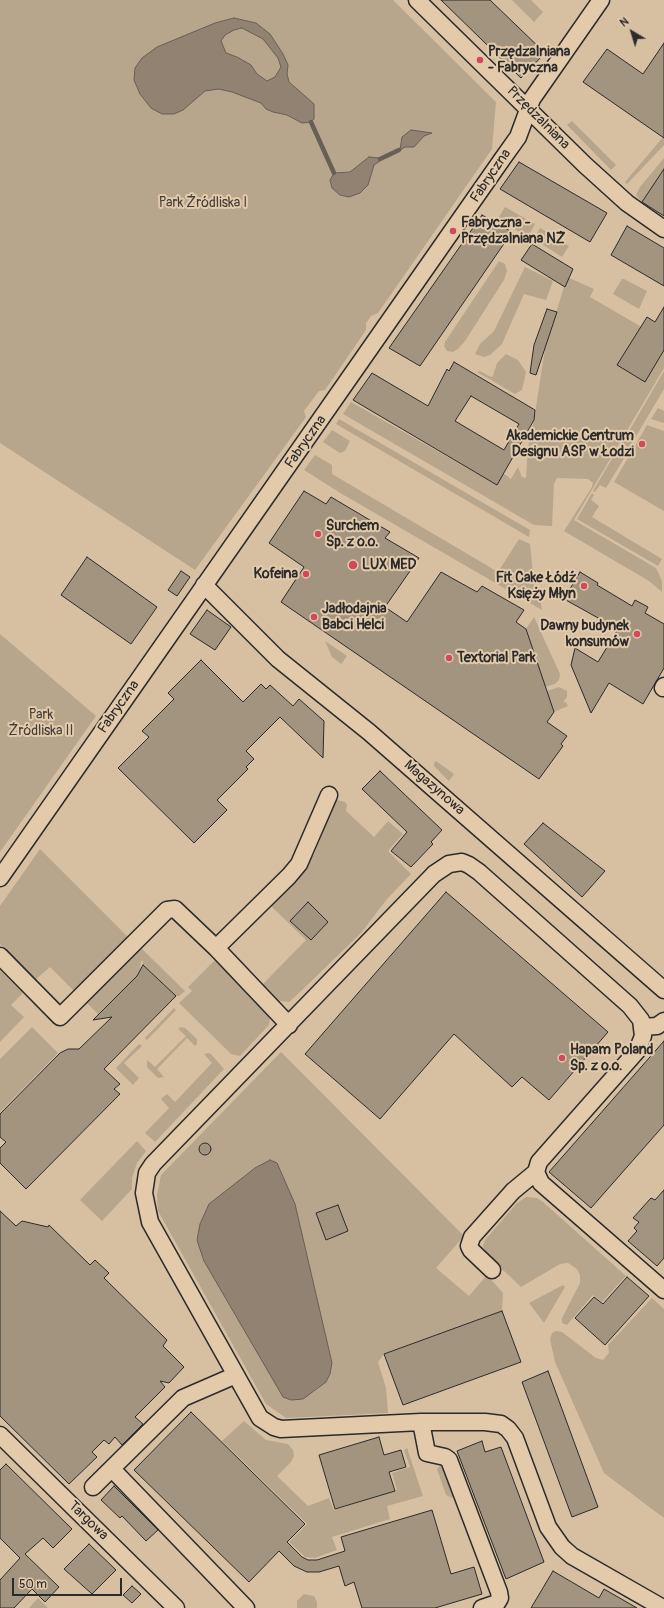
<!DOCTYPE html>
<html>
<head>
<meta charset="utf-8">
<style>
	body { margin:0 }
	#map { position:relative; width:664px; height:1608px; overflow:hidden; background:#d7c0a2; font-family:Pangolin,sans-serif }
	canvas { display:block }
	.north { position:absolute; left:612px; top:12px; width:40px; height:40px; -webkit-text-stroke:3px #e2caaa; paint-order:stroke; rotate:322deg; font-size:11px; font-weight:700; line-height:16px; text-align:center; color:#2b2b2b }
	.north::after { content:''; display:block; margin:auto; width:14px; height:18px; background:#2b2b2b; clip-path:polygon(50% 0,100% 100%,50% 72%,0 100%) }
	.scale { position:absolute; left:12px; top:1578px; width:110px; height:18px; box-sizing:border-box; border:2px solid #2b2b2b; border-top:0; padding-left:5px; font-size:12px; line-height:14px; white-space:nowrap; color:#2b2b2b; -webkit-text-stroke:3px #e2caaa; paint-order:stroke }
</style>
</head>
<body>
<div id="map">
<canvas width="664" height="1608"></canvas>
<div class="north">N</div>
<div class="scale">50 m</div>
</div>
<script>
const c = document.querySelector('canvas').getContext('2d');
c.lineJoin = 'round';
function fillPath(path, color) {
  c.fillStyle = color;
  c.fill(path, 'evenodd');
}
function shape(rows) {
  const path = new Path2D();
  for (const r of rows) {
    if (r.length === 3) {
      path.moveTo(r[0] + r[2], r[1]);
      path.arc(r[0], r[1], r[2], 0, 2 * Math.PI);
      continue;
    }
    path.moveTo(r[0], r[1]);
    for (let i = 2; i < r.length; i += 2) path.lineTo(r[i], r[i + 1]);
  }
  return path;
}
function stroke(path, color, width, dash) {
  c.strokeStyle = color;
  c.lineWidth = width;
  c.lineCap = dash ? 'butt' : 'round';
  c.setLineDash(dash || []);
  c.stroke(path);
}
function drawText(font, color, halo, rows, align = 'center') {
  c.font = font + ' Pangolin,sans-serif';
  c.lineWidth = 4;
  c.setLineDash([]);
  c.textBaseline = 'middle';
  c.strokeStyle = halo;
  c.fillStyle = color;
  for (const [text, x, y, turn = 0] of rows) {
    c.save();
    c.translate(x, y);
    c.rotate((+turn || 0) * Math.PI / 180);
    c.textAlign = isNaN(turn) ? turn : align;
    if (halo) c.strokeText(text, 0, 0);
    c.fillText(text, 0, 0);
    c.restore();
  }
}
fillPath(shape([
	[0,0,393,0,496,102,492,149,378,313,371,316,366,323,366,330,325,390,319,391,304,411,306,417,195,570,0,443],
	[512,0,531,0,543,12,534,22],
	[572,121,616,165,611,170,567,125],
	[664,136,664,145,627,184,625,182],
	[664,158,664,170,642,202,636,195,640,187],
	[505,207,535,224,528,237,498,219],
	[540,228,569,246,562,257,534,239],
	[499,261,505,264,507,271,504,280,465,341,458,349,453,352,447,351,444,346,445,342],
	[525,267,553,281,546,300,524,294,502,344,490,355,484,357,475,354,480,344,494,331],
	[567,277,594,289,590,297,664,340,664,368,574,520,656,568,662,581,662,592,649,581,564,531,592,487,593,483,588,479,557,478,554,484,552,526,534,525,343,414,351,402,497,485,503,473,511,479,518,467,522,477,526,478,528,447,534,420,545,349],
	[622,279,624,279,647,291,639,309,613,294],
	[506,354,518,360,526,372,522,390,515,394,477,372,480,371,491,377,493,376,497,363],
	[664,371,664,389,629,448,622,443],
	[658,408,664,411,664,423,651,419],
	[339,419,530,530,529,537,336,424],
	[647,425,664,431,664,511,614,482],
	[332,430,350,441,345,451,340,453,323,442],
	[620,445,629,450,606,488,600,485,595,492,593,491],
	[315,455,332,465,332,474,498,572,519,539,530,544,535,593,539,592,542,610,342,494,304,470],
	[592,493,594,495,591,500,599,506,592,517,662,559,658,566,577,519],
	[534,617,560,674,559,680,555,684,545,687,526,629],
	[0,634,96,716,0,852],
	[325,641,347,656,342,663,341,664,332,657],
	[559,687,567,691,567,697,563,702,566,702,568,706,554,712,547,691],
	[436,761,454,774,449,781,434,766,434,763],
	[337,800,345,802,347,805,346,811,374,837,388,821,403,834,388,851,411,874,387,899,361,933,299,993,289,1002,280,1001,273,998,261,986,306,940,268,903,314,855,322,835,329,811,334,802],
	[40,849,130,939,77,994,50,967,35,980,0,944,0,906],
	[141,948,185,991,179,996,176,996,143,965,143,961,141,961,140,970,137,976,98,1014,86,1002],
	[215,960,270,1016,269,1025,240,1056,231,1054,179,1003,192,991,188,987],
	[0,970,23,993,11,1005,24,1017,0,1042],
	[174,1008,176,1010,147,1040,145,1038],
	[32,1027,58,1053,0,1112,0,1059],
	[181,1027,185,1028,197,1039,197,1044,195,1046,187,1038,157,1069,164,1077,158,1078,147,1067,147,1060,155,1067,186,1036,178,1029],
	[139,1044,142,1046,124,1063,139,1078,133,1085,116,1068],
	[281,1052,464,1236,436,1268,469,1296,487,1275,503,1293,502,1311,384,1354,378,1362,386,1388,388,1413,286,1418,266,1404,158,1211,157,1195,161,1175],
	[208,1053,211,1054,224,1069,155,1142,145,1133,169,1108,161,1099,167,1094,175,1102,212,1063,204,1054],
	[137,1141,146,1151,137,1163,132,1178,132,1189,102,1221,80,1200],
	[526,1197,537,1198,543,1202,626,1276,602,1302,593,1295,567,1325,562,1323,562,1318,580,1283,580,1275,577,1269,568,1263,560,1264,521,1287,486,1254,483,1246,485,1240,516,1204],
	[563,1285,565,1287,544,1323,529,1303],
	[652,1298,664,1309,664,1518,604,1473,555,1362,550,1339,552,1333,556,1331,562,1332,596,1358,603,1360,609,1353,608,1345],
	[244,1421,266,1440,288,1444,293,1450,294,1456,291,1462,277,1476,308,1506,329,1498,334,1510,397,1490,392,1473,410,1467,404,1450,407,1448,423,1496,387,1506,390,1519,332,1537,337,1550,315,1558,305,1557,289,1542,307,1524,222,1441],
	[441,1465,444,1466,454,1495,452,1498,446,1495,437,1469],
	[304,1594,314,1596,317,1602,317,1608,297,1608,297,1601],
	[38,1598,48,1608,29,1608]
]), '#b7a58c');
const water = shape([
	[234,18,256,23,270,34,283,54,288,65,287,74,289,82,314,104,314,119,311,122,302,123,287,115,273,112,266,109,261,103,232,92,219,89,205,91,183,110,174,114,162,114,151,108,140,94,134,80,135,68,142,58,157,47,215,23,234,18],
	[242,28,263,39,278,58,281,67,275,77,267,81,257,74,251,65,237,57,226,53,221,41,225,35,234,30,242,28],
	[411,130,432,133,424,136,414,147,405,147,400,150,402,137,411,130],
	[369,157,380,158,380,161,374,165,368,185,360,193,349,197,340,195,332,188,330,180,333,175,335,173,350,172,369,157],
	[270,1160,277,1163,295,1204,332,1363,330,1374,326,1382,303,1399,291,1400,283,1397,204,1261,197,1240,200,1224,209,1204,255,1168,270,1160]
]);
fillPath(water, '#918272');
stroke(water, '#685f56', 1);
stroke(shape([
	[311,122,334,173],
	[380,159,399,150]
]), '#685f56', 4.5);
const building = shape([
	[441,0,490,0,545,53,521,78,441,0],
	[664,43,664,138,583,82,607,49,643,74,664,43],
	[519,162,607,213,590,242,500,189,519,162],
	[664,169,664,216,642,202,664,169],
	[482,215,512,232,420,366,389,348,482,215],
	[627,226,664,248,664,286,611,255,627,226],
	[532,244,573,269,565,287,521,260,532,244],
	[664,307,664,350,645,382,617,365,647,317,655,322,664,307],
	[547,309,557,312,536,375,530,373,534,345,547,309],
	[454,362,535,410,534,420,497,485,353,400,372,373,428,406,447,369,449,371,454,362],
	[471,396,519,424,504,450,455,421,471,396],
	[304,491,326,504,331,497,390,532,385,538,419,558,385,607,407,622,441,572,477,592,482,586,524,610,516,622,526,629,554,712,547,722,567,736,561,744,563,746,539,779,281,602,304,567,269,543,304,491],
	[87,557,157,607,131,644,61,595,87,557],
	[181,571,190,577,177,596,168,590,181,571],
	[580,572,598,583,597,585,632,606,635,600,648,607,645,613,664,624,664,668,643,704,609,683,591,713,571,665,575,648,598,662,618,629,564,599,580,572],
	[207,610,231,627,215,650,190,634,207,610],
	[201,660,243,702,261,684,266,689,270,685,293,706,299,699,324,721,323,758,280,717,246,751,254,759,246,767,248,769,217,800,227,810,194,843,118,768,149,737,142,731,174,699,168,693,201,660],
	[380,771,442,830,431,842,433,844,411,867,391,851,407,832,362,789,380,771],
	[543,823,605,871,582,897,524,844,543,823],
	[446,892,608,1032,549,1100,522,1077,512,1087,454,1034,380,1119,305,1054,446,892],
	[308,902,328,922,311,940,290,921,308,902],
	[143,965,176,996,104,1069,120,1084,114,1089,120,1094,26,1189,0,1163,0,1148,6,1142,0,1137,0,1114,60,1053,68,1049,79,1049,112,1017,93,1020,137,976,143,965],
	[664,1041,664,1125,591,1208,549,1172,664,1041],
	[205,1149,6],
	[664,1190,664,1258,657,1266,628,1241,637,1231,634,1228,639,1222,633,1218,651,1198,655,1200,664,1190],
	[338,1205,348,1231,326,1240,316,1213,338,1205],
	[0,1211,16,1226,22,1221,48,1227,49,1225,90,1265,95,1260,109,1273,104,1278,167,1340,163,1346,184,1367,169,1383,160,1381,165,1387,135,1417,143,1424,122,1445,115,1437,109,1444,104,1440,92,1452,97,1457,69,1484,0,1416,0,1211],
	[627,1277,649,1296,605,1345,575,1318,594,1297,603,1304,627,1277],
	[502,1311,521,1362,403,1405,384,1354,502,1311],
	[548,1371,598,1507,572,1517,522,1382,548,1371],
	[191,1412,305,1524,287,1542,302,1557,308,1560,317,1560,345,1551,341,1537,432,1510,451,1574,474,1567,482,1594,435,1608,362,1608,354,1582,345,1586,339,1566,319,1572,307,1572,294,1566,279,1551,249,1582,134,1470,191,1412],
	[379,1437,384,1455,401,1450,406,1467,389,1472,395,1491,335,1509,319,1455,379,1437],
	[482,1441,485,1452,501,1447,544,1562,506,1579,457,1451,482,1441],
	[6,1464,72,1529,53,1548,43,1538,25,1554,59,1587,45,1602,32,1589,14,1608,0,1608,0,1580,20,1558,0,1538,0,1470,6,1464],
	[114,1486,158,1530,146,1541,122,1516,120,1518,101,1500,114,1486],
	[89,1544,116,1570,92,1594,64,1569,89,1544],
	[553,1571,599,1598,604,1589,637,1608,531,1608,553,1571],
	[132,1586,141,1594,132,1603,123,1595,132,1586]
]);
fillPath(building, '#a39480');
stroke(building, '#2b2b2b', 1);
const minor = shape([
	[417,0,585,165,627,203,664,229],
	[204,585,278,659,369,732,664,990],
	[663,688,664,686],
	[0,878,503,158,518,137,532,99,601,0],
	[0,956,60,1017,167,910,175,909,216,948],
	[289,1025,216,948,289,876,299,864,329,795],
	[643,1027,657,1026,664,1021],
	[492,1270,471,1250,469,1246,472,1237,513,1191,536,1172],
	[421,1422,427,1453,445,1457,449,1460,499,1592,500,1598,497,1603,482,1608],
	[0,1435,176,1608],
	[112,1469,246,1608],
	[93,1487,183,1398,236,1375],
	[663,1608,572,1556,562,1547,548,1527,515,1438,508,1429,501,1424,485,1422,421,1422,281,1429,274,1427,260,1418,150,1222,144,1193,147,1173,153,1164,434,874,449,864,462,862,469,865,479,872,630,1006,641,1020,643,1036,637,1051,539,1162,536,1172,541,1183,664,1290]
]);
stroke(minor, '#2b2b2b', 19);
stroke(minor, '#e2caaa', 16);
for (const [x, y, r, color] of [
	[480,60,4,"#d1495b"],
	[453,231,4,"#d1495b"],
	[642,444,4,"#d1495b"],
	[318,534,4,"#d1495b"],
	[353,565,5,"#d1495b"],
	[306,574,4,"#d1495b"],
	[584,586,4,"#d1495b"],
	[314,617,4,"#d1495b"],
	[637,634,4,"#d1495b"],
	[449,658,4,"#d1495b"],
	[562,1058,4,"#d1495b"]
]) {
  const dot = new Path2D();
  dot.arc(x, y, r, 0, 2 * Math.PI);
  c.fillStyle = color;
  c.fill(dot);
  stroke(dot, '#e2caaa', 1.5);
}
drawText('bold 14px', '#2b2b2b', '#e2caaa', [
	["Przędzalniana",488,52],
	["- Fabryczna",488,68],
	["Fabryczna -",461,223],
	["Przędzalniana NŻ",461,239],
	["Akademickie Centrum",634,436,"right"],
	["Designu ASP w Łodzi",634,452,"right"],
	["Surchem",326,526],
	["Sp. z o.o.",326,542],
	["LUX MED",362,565],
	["Kofeina",298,574,"right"],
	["Fit Cake Łódź",576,578,"right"],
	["Księży Młyn",576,594,"right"],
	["Jadłodajnia",322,609],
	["Babci Helci",322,625],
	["Dawny budynek",629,626,"right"],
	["konsumów",629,642,"right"],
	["Textorial Park",457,658],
	["Hapam Poland",570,1050],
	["Sp. z o.o.",570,1066]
], 'left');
drawText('14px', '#2b2b2b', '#e2caaa', [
	["Przędzalniana",538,118,45],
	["Fabryczna",491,176,-56],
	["Fabryczna",306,442,-55],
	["Fabryczna",119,707,-55],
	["Magazynowa",434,788,41],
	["Targowa",88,1521,44]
]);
drawText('14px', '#403d3a', '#e2caaa', [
	["Park Źródliska I",203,203],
	["Park",41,715],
	["Źródliska II",41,731]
]);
</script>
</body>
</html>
